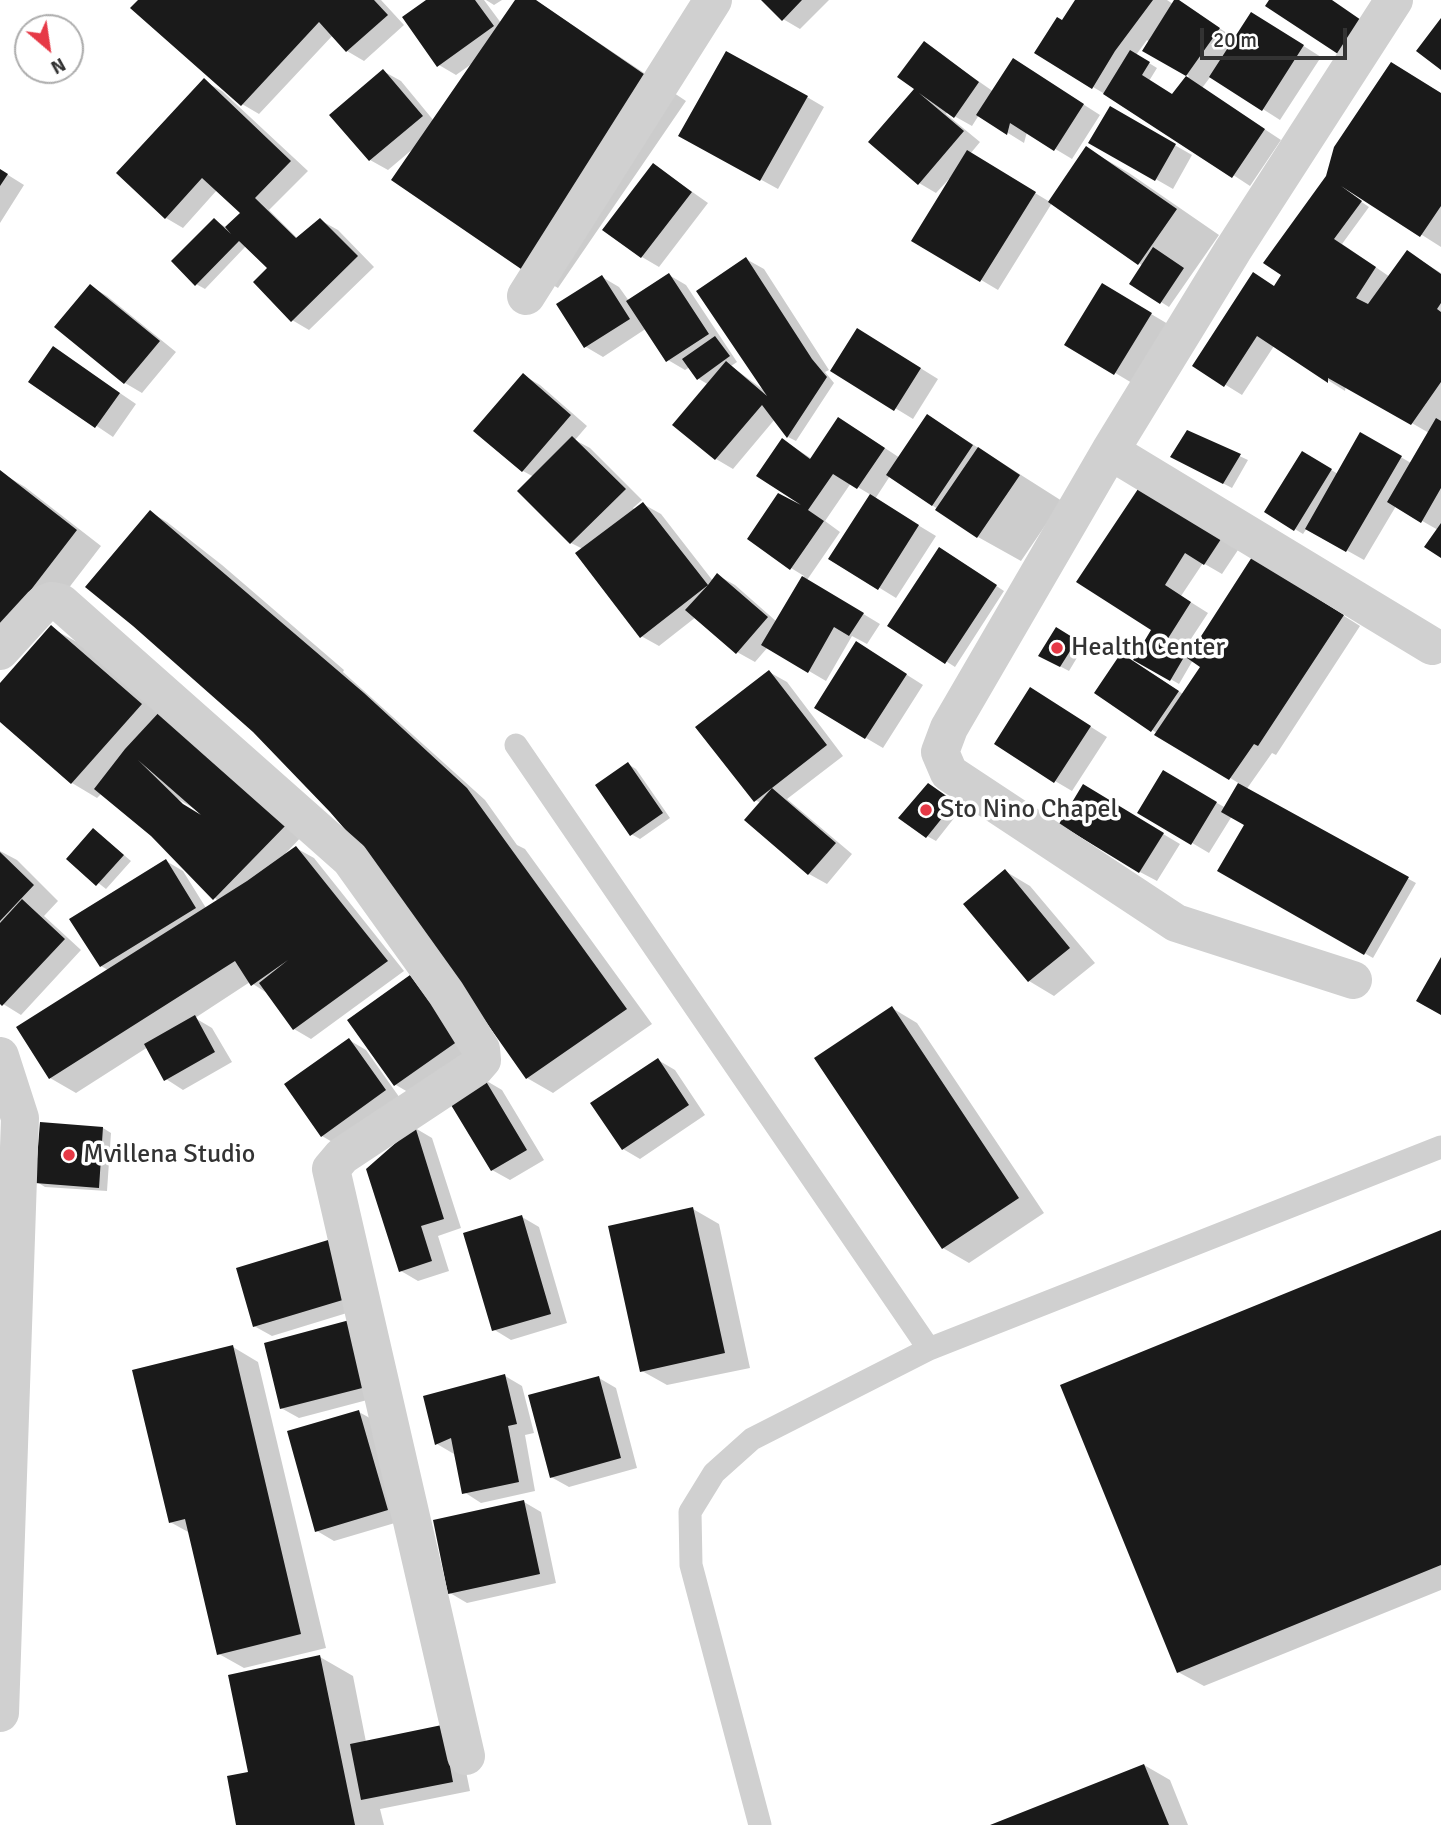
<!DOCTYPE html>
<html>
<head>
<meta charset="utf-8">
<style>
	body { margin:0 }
	#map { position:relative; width:1441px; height:1825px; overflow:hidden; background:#fff; font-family:Signika,sans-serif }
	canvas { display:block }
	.north { position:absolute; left:14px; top:14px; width:70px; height:70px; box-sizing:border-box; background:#fff; border:2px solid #adadad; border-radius:50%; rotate:151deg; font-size:19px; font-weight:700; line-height:28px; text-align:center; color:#333 }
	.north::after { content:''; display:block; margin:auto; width:24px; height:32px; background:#e63946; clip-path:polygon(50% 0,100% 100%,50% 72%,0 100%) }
	.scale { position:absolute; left:1200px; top:28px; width:147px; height:32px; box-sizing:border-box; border:4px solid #333; border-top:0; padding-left:9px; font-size:21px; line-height:24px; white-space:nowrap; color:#333; -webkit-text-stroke:5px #fff; paint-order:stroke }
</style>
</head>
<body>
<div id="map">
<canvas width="1441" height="1825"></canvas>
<div class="north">N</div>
<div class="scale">20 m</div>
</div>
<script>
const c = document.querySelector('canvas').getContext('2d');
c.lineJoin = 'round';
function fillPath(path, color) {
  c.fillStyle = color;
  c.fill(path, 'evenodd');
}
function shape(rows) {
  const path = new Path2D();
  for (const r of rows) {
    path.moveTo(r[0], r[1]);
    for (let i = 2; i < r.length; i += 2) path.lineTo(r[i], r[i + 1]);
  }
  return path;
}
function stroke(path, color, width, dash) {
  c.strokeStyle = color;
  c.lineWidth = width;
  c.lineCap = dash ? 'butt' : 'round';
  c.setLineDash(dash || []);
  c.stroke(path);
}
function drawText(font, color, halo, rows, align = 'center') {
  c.font = font + ' Signika,sans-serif';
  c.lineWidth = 7;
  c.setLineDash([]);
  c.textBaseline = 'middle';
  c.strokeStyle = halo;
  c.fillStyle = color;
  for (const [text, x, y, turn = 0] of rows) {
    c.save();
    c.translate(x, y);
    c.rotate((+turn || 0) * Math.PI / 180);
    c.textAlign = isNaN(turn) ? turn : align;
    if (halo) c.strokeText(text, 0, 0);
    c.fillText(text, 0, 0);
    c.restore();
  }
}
fillPath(shape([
	[140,0,381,0,404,25,364,61,347,51,333,35,259,114,242,104],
	[429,0,484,0,501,23,517,0,535,0,686,101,558,288,525,269,414,148,388,170,370,160,332,116,383,71,401,81,434,121,473,63,456,75,439,65],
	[486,0,502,0,494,5],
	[764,0,829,0,800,29,783,19],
	[1077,0,1167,0,1173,4,1176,0,1236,39,1269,24,1321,57,1280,120,1211,76,1202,88,1281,140,1250,186,1154,123,1093,87,1063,22],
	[1147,40,1149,42,1144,50,1189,76,1173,96,1149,81,1157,68,1136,55],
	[925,44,994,92,1031,71,1100,115,1072,159,1027,132,1024,143,979,115,972,126,947,112,946,114,980,142,970,154,1050,202,1086,148,1129,173,1219,235,1169,307,1161,302,1143,266,1052,203,998,290,914,240,951,180,949,179,936,193,919,183,917,89],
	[1391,64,1441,94,1441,247,1340,183,1338,186,1369,207,1342,244,1390,277,1407,252,1441,273,1441,556,1427,546,1438,530,1396,506,1364,560,1307,528,1303,534,1267,512,1303,453,1338,474,1361,434,1411,463,1429,433,1346,385,1345,391,1274,346,1242,395,1195,366,1253,274,1275,287,1283,275,1266,263,1298,217,1305,220,1306,218,1300,214,1328,177,1336,147],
	[204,81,222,91,308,171,269,210,299,240,320,220,338,230,374,267,309,330,292,320,270,268,246,246,205,289,196,284,214,220,227,228,242,213,217,190,183,228,166,218,118,173],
	[807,97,824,107,778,189,698,145],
	[1110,108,1192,155,1173,189,1091,142],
	[654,165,708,203,659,267,642,257],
	[0,170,24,185,0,223],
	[746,259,764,269,829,370,825,372,834,383,796,441,788,437,775,419,733,469,716,459,709,385,699,379,690,367,685,370,668,360,647,328,603,357,586,347,559,305,602,277,619,287,629,301,669,275,686,285,737,362,731,366,765,391],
	[1102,285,1168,324,1132,383,1067,344],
	[90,286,107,296,176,352,142,393,125,383],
	[875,340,938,379,913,419,833,370],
	[70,359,136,404,113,437,30,381],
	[523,375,540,385,587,426,575,440,590,448,642,500,633,508,635,510,643,504,661,514,713,581,717,575,735,585,777,622,804,576,791,568,800,504,783,440,812,459,856,429,900,458,936,421,1062,501,1021,561,978,537,890,476,875,499,936,536,896,598,831,558,871,495,851,483,825,521,840,532,807,580,880,624,867,644,852,636,826,681,768,647,755,662,737,652,696,617,659,646,641,636,583,549,571,543,534,477,523,471,475,431],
	[1188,432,1248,460,1232,488,1180,461],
	[0,472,25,487,101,546,8,667],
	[1144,482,1242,544,1222,574,1203,563,1181,596,1208,613,1185,648,1079,581],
	[150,512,167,522,222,565,344,670,343,672,485,800,517,845,525,849,652,1024,553,1093,527,1078],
	[948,554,1004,591,955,667,890,625],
	[1300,588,1360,626,1276,755,1272,753,1246,790,1416,883,1373,958,1219,870,1246,824,1232,816,1209,853,1140,812,1163,773,1226,808,1240,784,1152,730,1139,665,1183,694,1202,666,1193,660,1179,684,1136,659,1151,633,1190,656],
	[51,628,77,642,305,833,285,854,296,848,314,858,404,971,311,1039,294,1029,270,995,250,982,195,1018,212,1028,232,1062,183,1090,166,1079,148,1047,76,1093,50,1078,108,970,101,966,166,861,183,871,206,908,218,901,152,835,102,793,97,798,72,783,0,720,0,686],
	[176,798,195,809,201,815,174,801],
	[1057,630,1084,646,1069,671,1048,660],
	[874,654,923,685,883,748,866,738],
	[769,672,787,682,843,756,787,799,852,854,827,884,809,874,747,820,761,803,755,800],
	[1048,700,1107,737,1072,791,1055,781],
	[628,764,636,769,670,818,640,839,631,834],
	[1084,787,1180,844,1157,881,1140,872],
	[936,790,962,808,936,841,927,836],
	[94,830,131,861,106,889,68,859],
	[0,851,17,860,58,901,44,916,81,950,21,1015,0,1002],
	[1005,871,1030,886,1095,963,1054,996,1029,981],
	[410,977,474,1052,413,1095,396,1085],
	[892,1008,917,1023,1044,1213,969,1263,943,1248],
	[349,1040,366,1050,402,1101,339,1146,322,1136],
	[658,1060,675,1070,705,1115,640,1159,623,1149],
	[485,1080,502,1090,544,1160,510,1180,492,1170],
	[41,1124,103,1128,111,1133,107,1191,45,1187,37,1182],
	[415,1128,432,1138,461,1228,438,1236,449,1271,418,1281,401,1271],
	[693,1209,719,1224,750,1368,667,1385,642,1371],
	[522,1217,539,1227,567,1323,511,1340,493,1329],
	[1441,1232,1441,1590,1204,1686,1178,1672],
	[238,1269,373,1305,272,1336,254,1326],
	[266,1344,390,1394,299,1418,281,1408],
	[233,1347,258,1362,326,1648,244,1668,219,1654,190,1533,170,1522],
	[505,1376,522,1386,534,1433,525,1435,535,1491,481,1503,464,1492,454,1454,437,1444],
	[599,1378,616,1388,637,1468,569,1487,551,1477],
	[359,1412,377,1422,405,1520,334,1541,317,1531],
	[524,1502,541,1512,556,1583,467,1603,450,1593],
	[320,1657,353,1676,366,1742,459,1737,470,1791,380,1809,384,1825,238,1825,250,1774],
	[1144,1765,1170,1780,1188,1825,994,1825]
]), '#0003');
fillPath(shape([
	[138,0,374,0,388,15,346,52,319,22,241,106,130,8],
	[426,0,475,0,494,26,437,67,402,17],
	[515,0,536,0,654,81,524,271,391,180],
	[761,0,802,0,782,21],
	[1075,0,1153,0,1115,51,1092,89,1034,53,1057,17,1062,20],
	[1174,0,1179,0,1220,28,1186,76,1142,51],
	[1269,0,1332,0,1361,20,1338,54,1265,6],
	[1251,12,1304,45,1262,111,1209,77],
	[1441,18,1441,70,1416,51],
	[924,41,979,82,954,118,919,93,964,131,918,185,868,142,914,89,897,77],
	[1130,50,1150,62,1142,75,1172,94,1186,76,1265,129,1232,178,1103,94],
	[726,51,808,96,760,181,678,136],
	[1013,58,1084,104,1054,151,1010,123,1007,135,976,115],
	[1391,62,1441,93,1441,206,1420,237,1341,186,1362,201,1334,239,1376,267,1356,298,1368,304,1407,250,1441,274,1441,303,1437,309,1441,312,1441,382,1411,425,1328,378,1328,383,1257,336,1224,387,1192,366,1253,272,1274,286,1281,275,1263,263,1326,176,1334,147],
	[383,69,423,116,369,161,329,115],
	[204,78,291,161,255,198,296,238,320,218,358,256,291,322,253,282,267,268,239,241,195,286,171,261,214,218,231,234,225,227,240,213,202,178,165,219,116,173],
	[1110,106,1176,144,1155,181,1088,143],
	[1086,146,1177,209,1138,265,1048,202],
	[967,150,1036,192,980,282,911,241],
	[653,163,692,192,641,258,602,230],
	[0,169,8,174,0,186],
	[1153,247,1184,268,1160,304,1129,284],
	[746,257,812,359,827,377,787,438,762,405,715,460,672,425,726,361,767,396,696,291],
	[669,273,709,334,666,362,626,301],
	[602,275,630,319,584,348,556,304],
	[1102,283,1152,313,1114,375,1064,345],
	[90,284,160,341,124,384,54,327],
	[857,328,921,368,894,411,830,371],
	[715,336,730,356,697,380,682,359],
	[53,346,120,393,95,428,28,382],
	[523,373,571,415,522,472,473,431],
	[927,414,973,445,932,506,886,475],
	[838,417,885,448,857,489,833,474,808,510,824,521,790,570,747,539,778,493,801,505,756,476,782,438,810,459],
	[1436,418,1441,421,1441,488,1421,523,1387,502],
	[1187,430,1241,454,1223,484,1170,457],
	[1360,432,1402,456,1346,552,1305,529],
	[572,436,626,489,570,544,517,491],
	[978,447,1020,475,977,538,935,510],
	[1302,451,1332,469,1294,531,1264,512],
	[0,470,77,530,0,630],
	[1144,480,1225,533,1204,565,1185,553,1165,585,1191,602,1167,640,1187,652,1170,681,1133,660,1151,630,1076,582],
	[870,494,919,525,878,590,828,559],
	[643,502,708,585,717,573,768,617,736,654,685,610,708,585,640,638,575,553],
	[150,510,364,693,467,788,627,1009,526,1079,376,865,330,812,253,732,133,626,85,587],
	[1441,523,1441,558,1424,547],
	[939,547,997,585,945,664,887,626],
	[1252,557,1344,615,1258,746,1254,744,1229,780,1154,735,1200,667,1187,658],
	[802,576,864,613,849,636,834,627,808,673,761,645],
	[51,625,142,704,71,784,0,722,0,683],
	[1056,627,1077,640,1060,667,1038,656],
	[856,641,907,674,865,739,814,708],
	[1121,653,1179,691,1151,732,1094,693],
	[769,670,827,745,754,802,695,727],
	[1030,687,1091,726,1054,783,994,744],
	[163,708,289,822,213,900,151,836,94,789,125,749],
	[138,760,201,815,183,804],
	[628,762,663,813,630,836,595,785],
	[1163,770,1217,802,1191,845,1137,813],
	[928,783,955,802,926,838,898,818],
	[1238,783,1409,877,1364,955,1217,871,1244,825,1221,812],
	[1083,784,1164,833,1139,873,1059,824],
	[772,788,836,843,808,875,744,820],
	[93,828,124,855,96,886,66,859],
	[296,846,388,961,293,1030,259,983,288,960,251,986,235,961,49,1079,16,1027,247,881],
	[0,852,34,885,0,921],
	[166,859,196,908,100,967,69,919],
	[1005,869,1070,948,1028,982,963,904],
	[22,899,65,939,2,1006,0,1004,0,923],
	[1441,957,1441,1015,1416,1001],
	[410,975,458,1041,394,1086,347,1020],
	[892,1006,1019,1198,942,1249,814,1058],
	[195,1015,215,1052,164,1081,144,1044],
	[349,1038,386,1090,321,1137,284,1084],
	[658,1058,689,1105,622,1150,590,1103],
	[484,1078,527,1150,491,1171,448,1100],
	[40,1122,103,1127,99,1188,35,1183],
	[415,1126,444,1219,421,1226,432,1261,399,1272,366,1169],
	[693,1207,725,1353,640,1372,608,1226],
	[522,1215,551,1314,492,1331,463,1233],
	[1441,1230,1441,1565,1177,1673,1060,1385],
	[338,1237,356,1296,253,1327,236,1268],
	[357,1318,374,1385,280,1409,264,1343],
	[233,1345,301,1634,217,1655,185,1519,169,1523,132,1370],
	[505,1374,517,1424,508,1426,519,1482,462,1494,451,1438,435,1445,423,1396],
	[599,1376,621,1458,550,1478,528,1395],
	[359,1410,388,1510,315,1532,287,1431],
	[524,1500,540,1574,448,1594,433,1520],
	[320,1655,355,1825,236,1825,227,1776,248,1772,228,1675],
	[442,1725,453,1782,361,1800,350,1744],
	[1144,1764,1169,1825,990,1825]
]), '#1a1a1a');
stroke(shape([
	[516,745,929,1349],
	[760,1825,691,1565,690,1512,714,1473,752,1439,929,1349,1441,1147]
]), '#d0d0d0', 23);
stroke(shape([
	[526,296,713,0],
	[1110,451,1432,646],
	[0,651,42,605,52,601,61,603,350,859,446,993,481,1049,482,1060,475,1068,342,1156,331,1169,466,1756],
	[1353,980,1176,923,949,773,940,752,949,728,1110,451,1233,250,1394,0],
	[0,1056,20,1118,0,1713]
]), '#d0d0d0', 38);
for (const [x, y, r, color] of [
	[1057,648,7,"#e63946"],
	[926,810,7,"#e63946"],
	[69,1155,7,"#e63946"]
]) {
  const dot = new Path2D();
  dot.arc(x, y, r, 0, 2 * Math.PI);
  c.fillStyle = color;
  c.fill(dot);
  stroke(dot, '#fff', 2.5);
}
drawText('26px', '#333', '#fff', [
	["Health Center",1071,648],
	["Sto Nino Chapel",940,810],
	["Mvillena Studio",83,1155]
], 'left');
</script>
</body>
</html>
